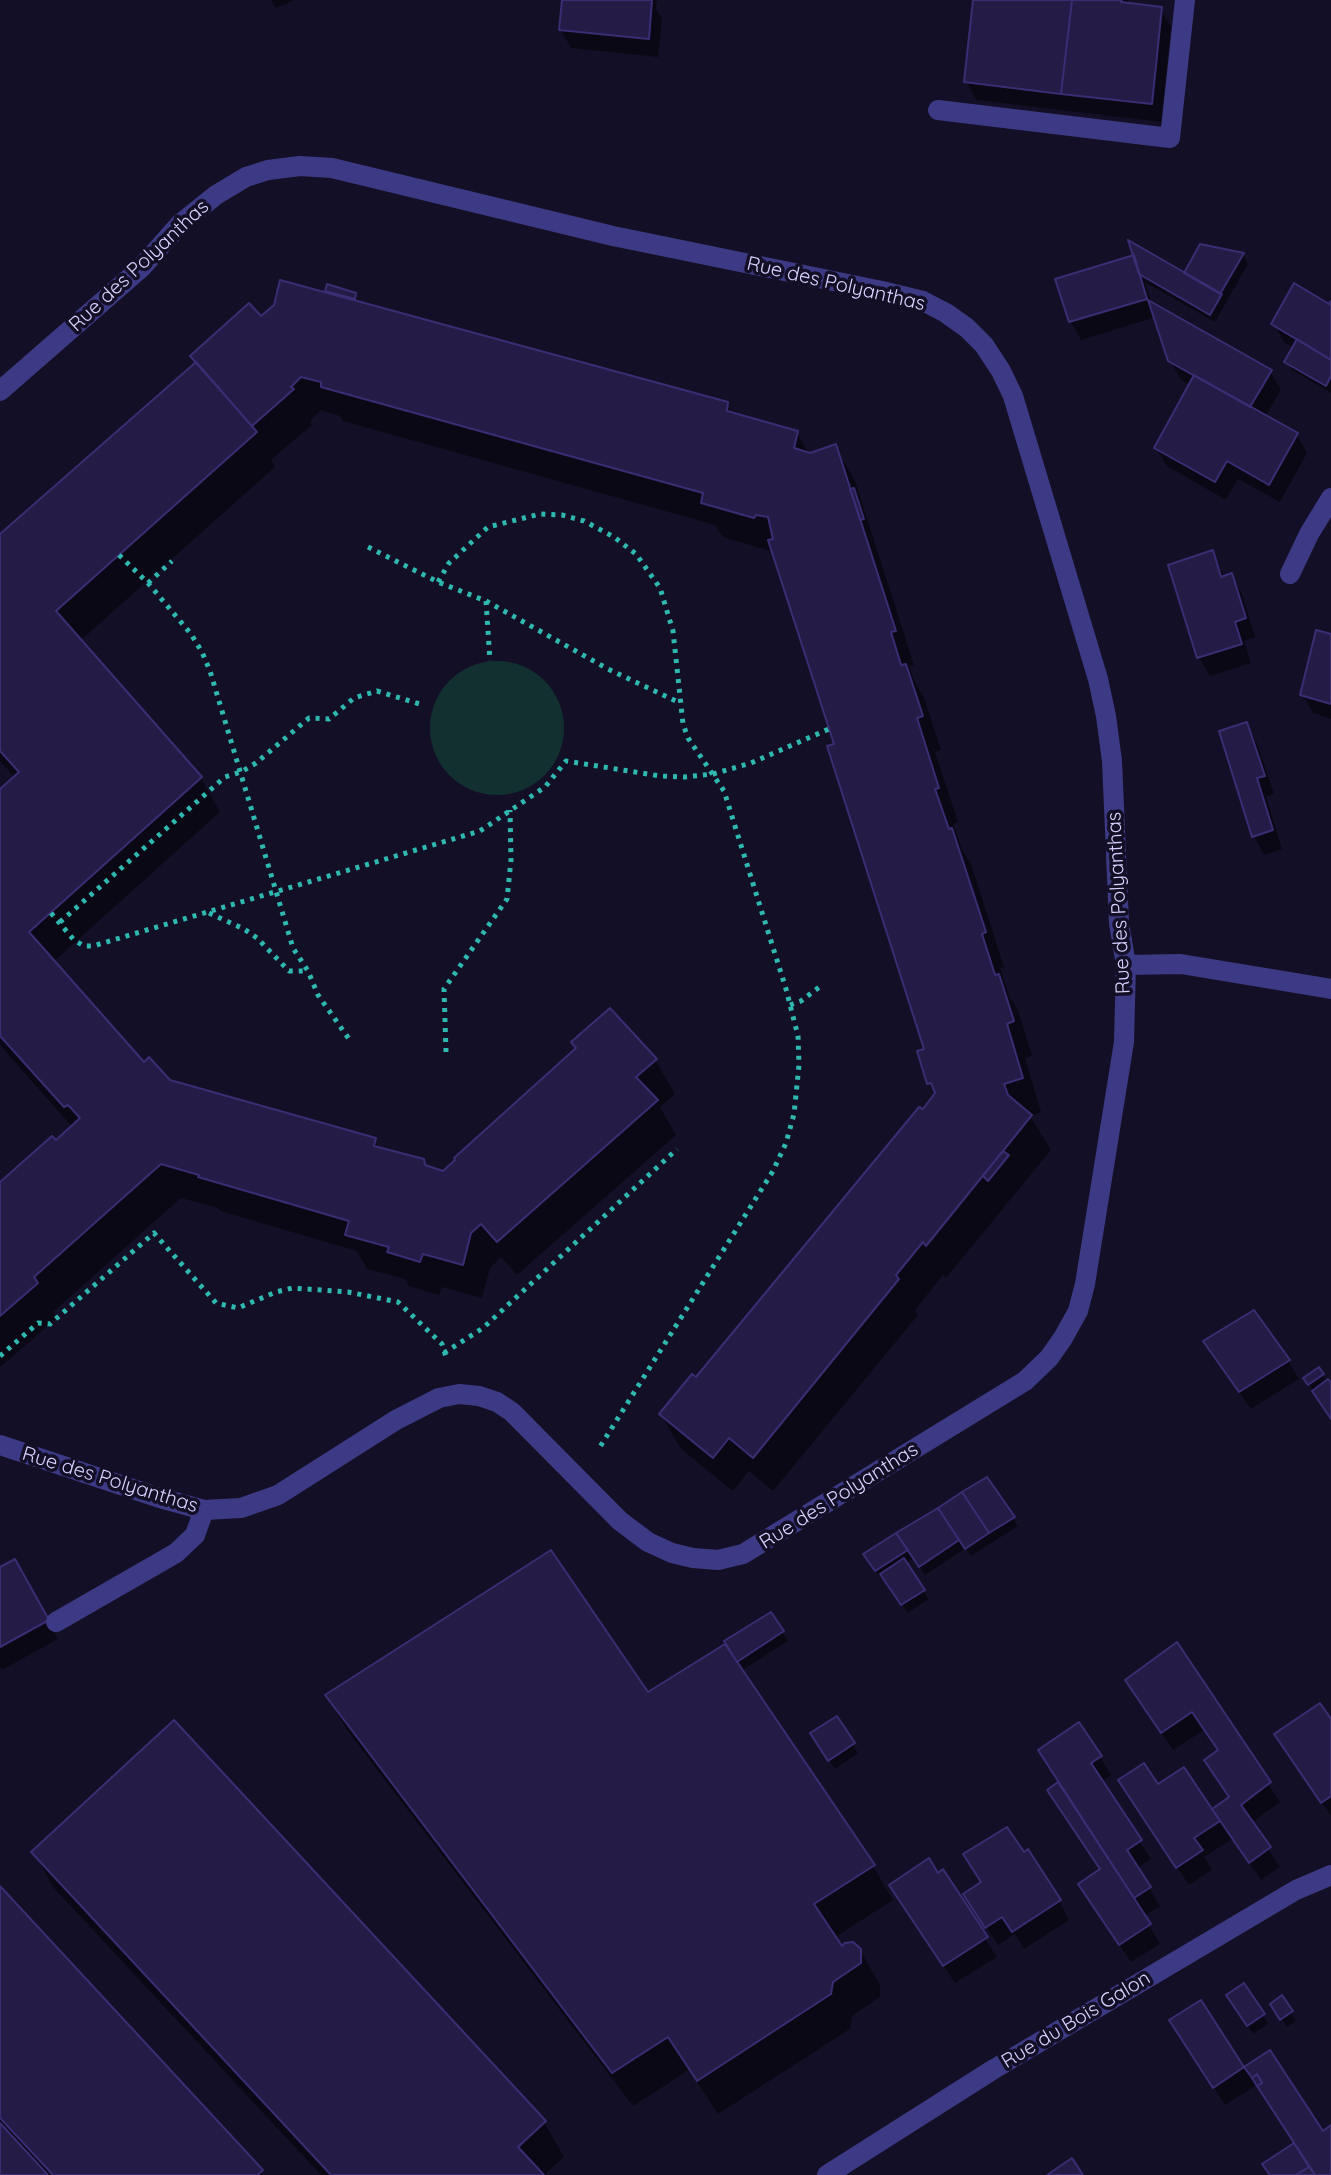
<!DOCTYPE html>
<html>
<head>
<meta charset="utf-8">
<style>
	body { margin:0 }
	canvas { display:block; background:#130f26 }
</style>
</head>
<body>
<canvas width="1331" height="2175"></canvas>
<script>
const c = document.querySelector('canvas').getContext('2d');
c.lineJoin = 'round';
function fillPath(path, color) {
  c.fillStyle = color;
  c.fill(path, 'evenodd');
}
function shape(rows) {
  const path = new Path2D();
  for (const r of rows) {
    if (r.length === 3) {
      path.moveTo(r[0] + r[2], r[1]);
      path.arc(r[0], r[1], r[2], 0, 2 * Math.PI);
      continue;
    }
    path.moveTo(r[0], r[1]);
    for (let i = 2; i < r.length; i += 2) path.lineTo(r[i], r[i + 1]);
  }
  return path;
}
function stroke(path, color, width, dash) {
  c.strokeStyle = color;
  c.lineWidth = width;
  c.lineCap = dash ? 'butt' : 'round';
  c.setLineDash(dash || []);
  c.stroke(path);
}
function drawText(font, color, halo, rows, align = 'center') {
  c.font = font + ' Quicksand,sans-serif';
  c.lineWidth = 7;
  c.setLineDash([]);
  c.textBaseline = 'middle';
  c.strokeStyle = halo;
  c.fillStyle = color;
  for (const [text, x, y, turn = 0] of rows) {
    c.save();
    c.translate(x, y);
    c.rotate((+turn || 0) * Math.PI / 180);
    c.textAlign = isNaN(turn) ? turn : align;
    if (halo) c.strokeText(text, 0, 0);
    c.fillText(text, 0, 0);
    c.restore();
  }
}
fillPath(shape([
	[497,728,67]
]), '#12302f');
fillPath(shape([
	[271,0,295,0,276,8],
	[564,0,657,0,656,9,662,19,658,57,571,48,561,30],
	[975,0,1127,0,1130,5,1161,9,1171,27,1161,122,976,100,966,81],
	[1201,246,1243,255,1248,264,1215,322,1145,282,1152,305,1270,371,1281,390,1265,417,1297,435,1307,453,1280,502,1238,479,1226,500,1167,466,1156,448,1191,385,1181,380,1170,360,1156,317,1081,340,1071,322,1058,280,1136,257,1184,276],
	[327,291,355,295,360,304,727,404,733,415,797,433,810,455,835,447,855,481,914,665,909,666,914,680,925,700,941,750,935,752,958,822,953,824,962,850,971,864,1004,967,1000,968,1009,996,1018,1010,1032,1056,1025,1058,1041,1112,1030,1116,1051,1150,946,1278,943,1275,915,1310,918,1315,773,1491,749,1471,733,1491,681,1449,661,1415,696,1380,936,1095,929,1083,926,1050,837,745,774,552,723,537,715,525,343,421,340,416,321,410,310,421,312,425,271,460,275,467,80,641,201,778,220,812,53,962,144,1064,169,1082,374,1139,380,1150,423,1161,427,1168,444,1173,655,1060,675,1094,660,1107,676,1135,517,1275,501,1257,490,1268,482,1298,442,1287,439,1295,409,1286,405,1279,367,1269,357,1251,220,1211,218,1208,181,1198,53,1312,57,1318,0,1367,0,1185,56,1143,73,1128,0,1045,0,791,15,778,0,761,0,536,261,319,330,295],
	[1331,305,1331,393,1292,370,1287,362,1294,348,1284,342,1274,324,1329,307],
	[1212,553,1225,578,1231,575,1242,594,1255,637,1244,641,1251,663,1210,676,1199,657,1170,566],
	[1331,636,1331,719,1313,713,1302,694],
	[1246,724,1257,743,1274,794,1266,797,1282,849,1264,855,1254,836],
	[1217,1360,1288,1361,1299,1379,1251,1409],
	[1319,1370,1331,1387,1331,1418,1306,1379],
	[987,1480,1018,1526,971,1556,966,1548,925,1575,914,1558,905,1564,929,1599,908,1613,884,1577,881,1579,866,1554],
	[14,1562,58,1639,2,1670,0,1666,0,1569],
	[770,1615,788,1641,741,1671,873,1866,893,1900,834,1938,841,1949,860,1950,880,1985,880,1997,852,2016,850,2029,718,2114,689,2070,633,2106,347,1730,327,1696,648,1695,728,1645],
	[1176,1645,1280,1802,1251,1823,1280,1867,1261,1880,1232,1839,1204,1857,1212,1870,1189,1885,1131,1799,1157,1787,1211,1811,1230,1798,1220,1752,1204,1730,1173,1750,1138,1699],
	[836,1719,858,1753,835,1769,817,1742],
	[1331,1722,1331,1816,1287,1753],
	[1100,1757,1111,1775,1101,1782,1151,1859,1137,1868,1160,1906,1144,1916,1160,1944,1131,1962,1091,1903,1102,1871,1049,1791],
	[34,1852,544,2122,564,2157,544,2175,321,2175,53,1887],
	[942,1872,997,1957,955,1983,902,1904],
	[0,1889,261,2172,263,2175,0,2175],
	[1059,1901,1069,1920,1024,1949,1015,1934,998,1945,976,1912],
	[1281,1998,1296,2021,1287,2027,1272,2004],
	[1200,2003,1244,2070,1270,2053,1323,2133,1331,2128,1331,2175,1271,2175,1265,2164,1296,2144,1257,2085,1225,2105,1182,2039],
	[1234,2004,1263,2015,1268,2024,1253,2034]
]), '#0007');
const building = shape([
	[562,0,652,0,649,39,559,30,562,0],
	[973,0,1072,0,1061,94,964,82,973,0],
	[1072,0,1122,0,1121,2,1162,7,1152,104,1061,94,1072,0],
	[1128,240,1222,294,1210,315,1139,274,1128,240],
	[1200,244,1244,253,1220,294,1184,273,1200,244],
	[1134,255,1147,299,1069,322,1055,279,1134,255],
	[280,280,728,402,727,411,798,431,794,448,810,453,836,444,896,631,891,632,901,665,906,664,923,716,917,718,939,788,935,789,949,829,952,828,986,932,982,934,995,975,999,974,1014,1021,1007,1024,1023,1078,1004,1084,1008,1095,1032,1115,926,1246,923,1242,896,1275,899,1279,753,1458,729,1438,713,1458,659,1414,692,1374,696,1377,919,1107,923,1109,935,1093,931,1083,927,1084,917,1051,924,1049,827,746,834,744,768,540,773,539,768,517,756,515,754,518,701,503,703,493,321,387,321,382,301,377,291,387,294,389,252,426,190,356,249,303,261,316,274,305,280,280],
	[1294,283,1329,304,1331,301,1331,360,1271,324,1294,283],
	[327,284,356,293,355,299,325,291,327,284],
	[1148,300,1272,370,1250,407,1168,361,1148,300],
	[1297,339,1331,360,1331,376,1326,386,1284,362,1297,339],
	[196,362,257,432,56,611,202,777,29,932,144,1062,149,1057,170,1080,376,1138,374,1146,424,1159,425,1165,443,1171,455,1160,454,1158,576,1048,571,1042,610,1008,657,1059,636,1077,658,1100,497,1242,481,1224,471,1233,463,1265,423,1254,420,1262,387,1252,389,1247,345,1235,349,1221,198,1177,199,1175,161,1164,34,1277,38,1283,0,1316,0,1182,52,1136,56,1140,80,1118,68,1105,64,1107,0,1036,0,789,19,772,0,751,0,534,196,362],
	[1194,375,1298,433,1269,485,1227,461,1215,482,1154,448,1194,375],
	[854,488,864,519,860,520,850,489,854,488],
	[1213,550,1221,577,1232,573,1246,618,1235,622,1242,644,1197,658,1168,565,1213,550],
	[1316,630,1331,634,1331,704,1300,695,1316,630],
	[1247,722,1265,776,1257,778,1273,830,1252,837,1219,731,1247,722],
	[1003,1151,1009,1155,988,1181,983,1176,1003,1151],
	[1254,1310,1290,1360,1239,1392,1203,1341,1254,1310],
	[1319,1367,1324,1374,1308,1385,1303,1378,1319,1367],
	[1328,1379,1331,1383,1331,1419,1312,1391,1328,1379],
	[987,1477,1015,1517,989,1533,962,1492,987,1477],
	[962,1492,989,1533,965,1549,938,1508,962,1492],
	[938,1508,959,1540,919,1567,896,1533,938,1508],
	[896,1533,908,1550,875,1571,863,1554,896,1533],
	[551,1550,648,1692,725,1644,875,1865,814,1904,842,1946,845,1943,853,1942,861,1949,861,1963,833,1982,831,1994,697,2081,668,2037,612,2073,325,1695,551,1550],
	[904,1558,925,1590,901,1605,880,1574,904,1558],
	[15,1559,49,1620,0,1647,0,1567,15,1559],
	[771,1612,784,1631,737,1662,724,1641,771,1612],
	[1177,1642,1271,1782,1241,1805,1271,1847,1249,1863,1212,1809,1229,1797,1204,1760,1218,1750,1192,1712,1161,1733,1125,1680,1177,1642],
	[1320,1703,1331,1719,1331,1796,1321,1803,1274,1734,1320,1703],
	[837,1716,855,1743,828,1761,810,1733,837,1716],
	[174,1720,546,2121,518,2147,544,2175,331,2175,31,1852,174,1720],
	[1079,1722,1102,1756,1091,1763,1142,1840,1127,1850,1151,1887,1134,1898,1038,1750,1079,1722],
	[1144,1763,1158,1784,1184,1767,1220,1821,1194,1838,1203,1850,1176,1868,1118,1780,1144,1763],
	[1058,1782,1151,1924,1119,1945,1078,1884,1100,1869,1047,1790,1058,1782],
	[1007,1827,1024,1852,1028,1849,1061,1900,1012,1932,1002,1917,985,1928,963,1894,981,1882,963,1854,1007,1827],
	[929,1858,938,1873,943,1869,988,1937,943,1966,889,1885,929,1858],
	[0,1886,263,2170,258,2175,53,2175,0,2118,0,1886],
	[1244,1983,1265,2014,1247,2026,1226,1995,1244,1983],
	[1282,1995,1293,2011,1280,2020,1270,2004,1282,1995],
	[1201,2000,1244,2067,1213,2088,1169,2020,1201,2000],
	[1270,2050,1323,2131,1331,2125,1331,2175,1315,2175,1257,2086,1262,2083,1257,2074,1252,2078,1244,2067,1270,2050],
	[1257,2074,1262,2083,1257,2086,1252,2078,1257,2074],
	[0,2123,48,2175,0,2175,0,2123],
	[1294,2143,1309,2167,1296,2175,1270,2175,1262,2164,1294,2143],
	[1072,2158,1083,2175,1047,2175,1072,2158],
	[1309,2167,1315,2175,1296,2175,1309,2167]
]);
fillPath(building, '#241b47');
stroke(building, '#3b2d73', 2);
stroke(shape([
	[368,547,438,582,486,601,608,669,680,703],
	[119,555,148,583,191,634,202,652,210,671,293,948,308,971,318,995,349,1039],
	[438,582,449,563,488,527,540,514,562,515,584,521,614,537,636,554,660,588,673,631,683,724,688,738,724,791,786,989,798,1036,799,1065,794,1114,786,1143,773,1171,598,1450],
	[148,583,172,561],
	[486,601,490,661],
	[51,913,74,940,84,946,93,946,480,831,545,787,566,761,660,776,684,777,713,774,751,763,829,729],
	[209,913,244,929,257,938,289,971,307,971],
	[60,922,225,777,241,772,256,763,309,718,329,719,354,698,377,691,423,705],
	[790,1005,801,1001,822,985],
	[446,1052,444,989,507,899,511,860,510,810],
	[444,1353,483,1328,677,1149],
	[0,1356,38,1323,50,1324,154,1233,216,1303,238,1308,276,1292,292,1288,348,1292,398,1302,442,1344,447,1360]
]), '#2fb8b0', 5, [4, 6]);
stroke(shape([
	[938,110,1170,138,1185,0],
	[56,1622,176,1553,195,1535,204,1510]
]), '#3d3a85', 20);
stroke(shape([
	[0,391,141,268,180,224,216,195,246,177,268,170,300,166,332,168,613,236,882,291,923,301,946,313,967,328,984,345,1001,371,1013,396,1098,679,1106,716,1112,761,1119,923,1126,965,1124,1042,1085,1284,1078,1311,1063,1338,1049,1358,1025,1381,743,1554,718,1560,693,1558,672,1553,648,1542,620,1521,512,1412,497,1402,479,1396,459,1394,439,1398,396,1420,278,1495,241,1508,204,1510,160,1498,0,1445],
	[1290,574,1309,534,1331,498],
	[1126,965,1181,964,1331,989],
	[827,2175,994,2069,1296,1890,1331,1875]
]), '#3d3a85', 20);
drawText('20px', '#d9d4ff', '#130f26', [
	["Rue des Polyanthas",139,266,-43],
	["Rue des Polyanthas",836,284,13],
	["Rue des Polyanthas",1119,903,-93],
	["Rue des Polyanthas",110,1480,17],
	["Rue des Polyanthas",839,1496,-32],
	["Rue du Bois Galon",1076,2020,-31]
]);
</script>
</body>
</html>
